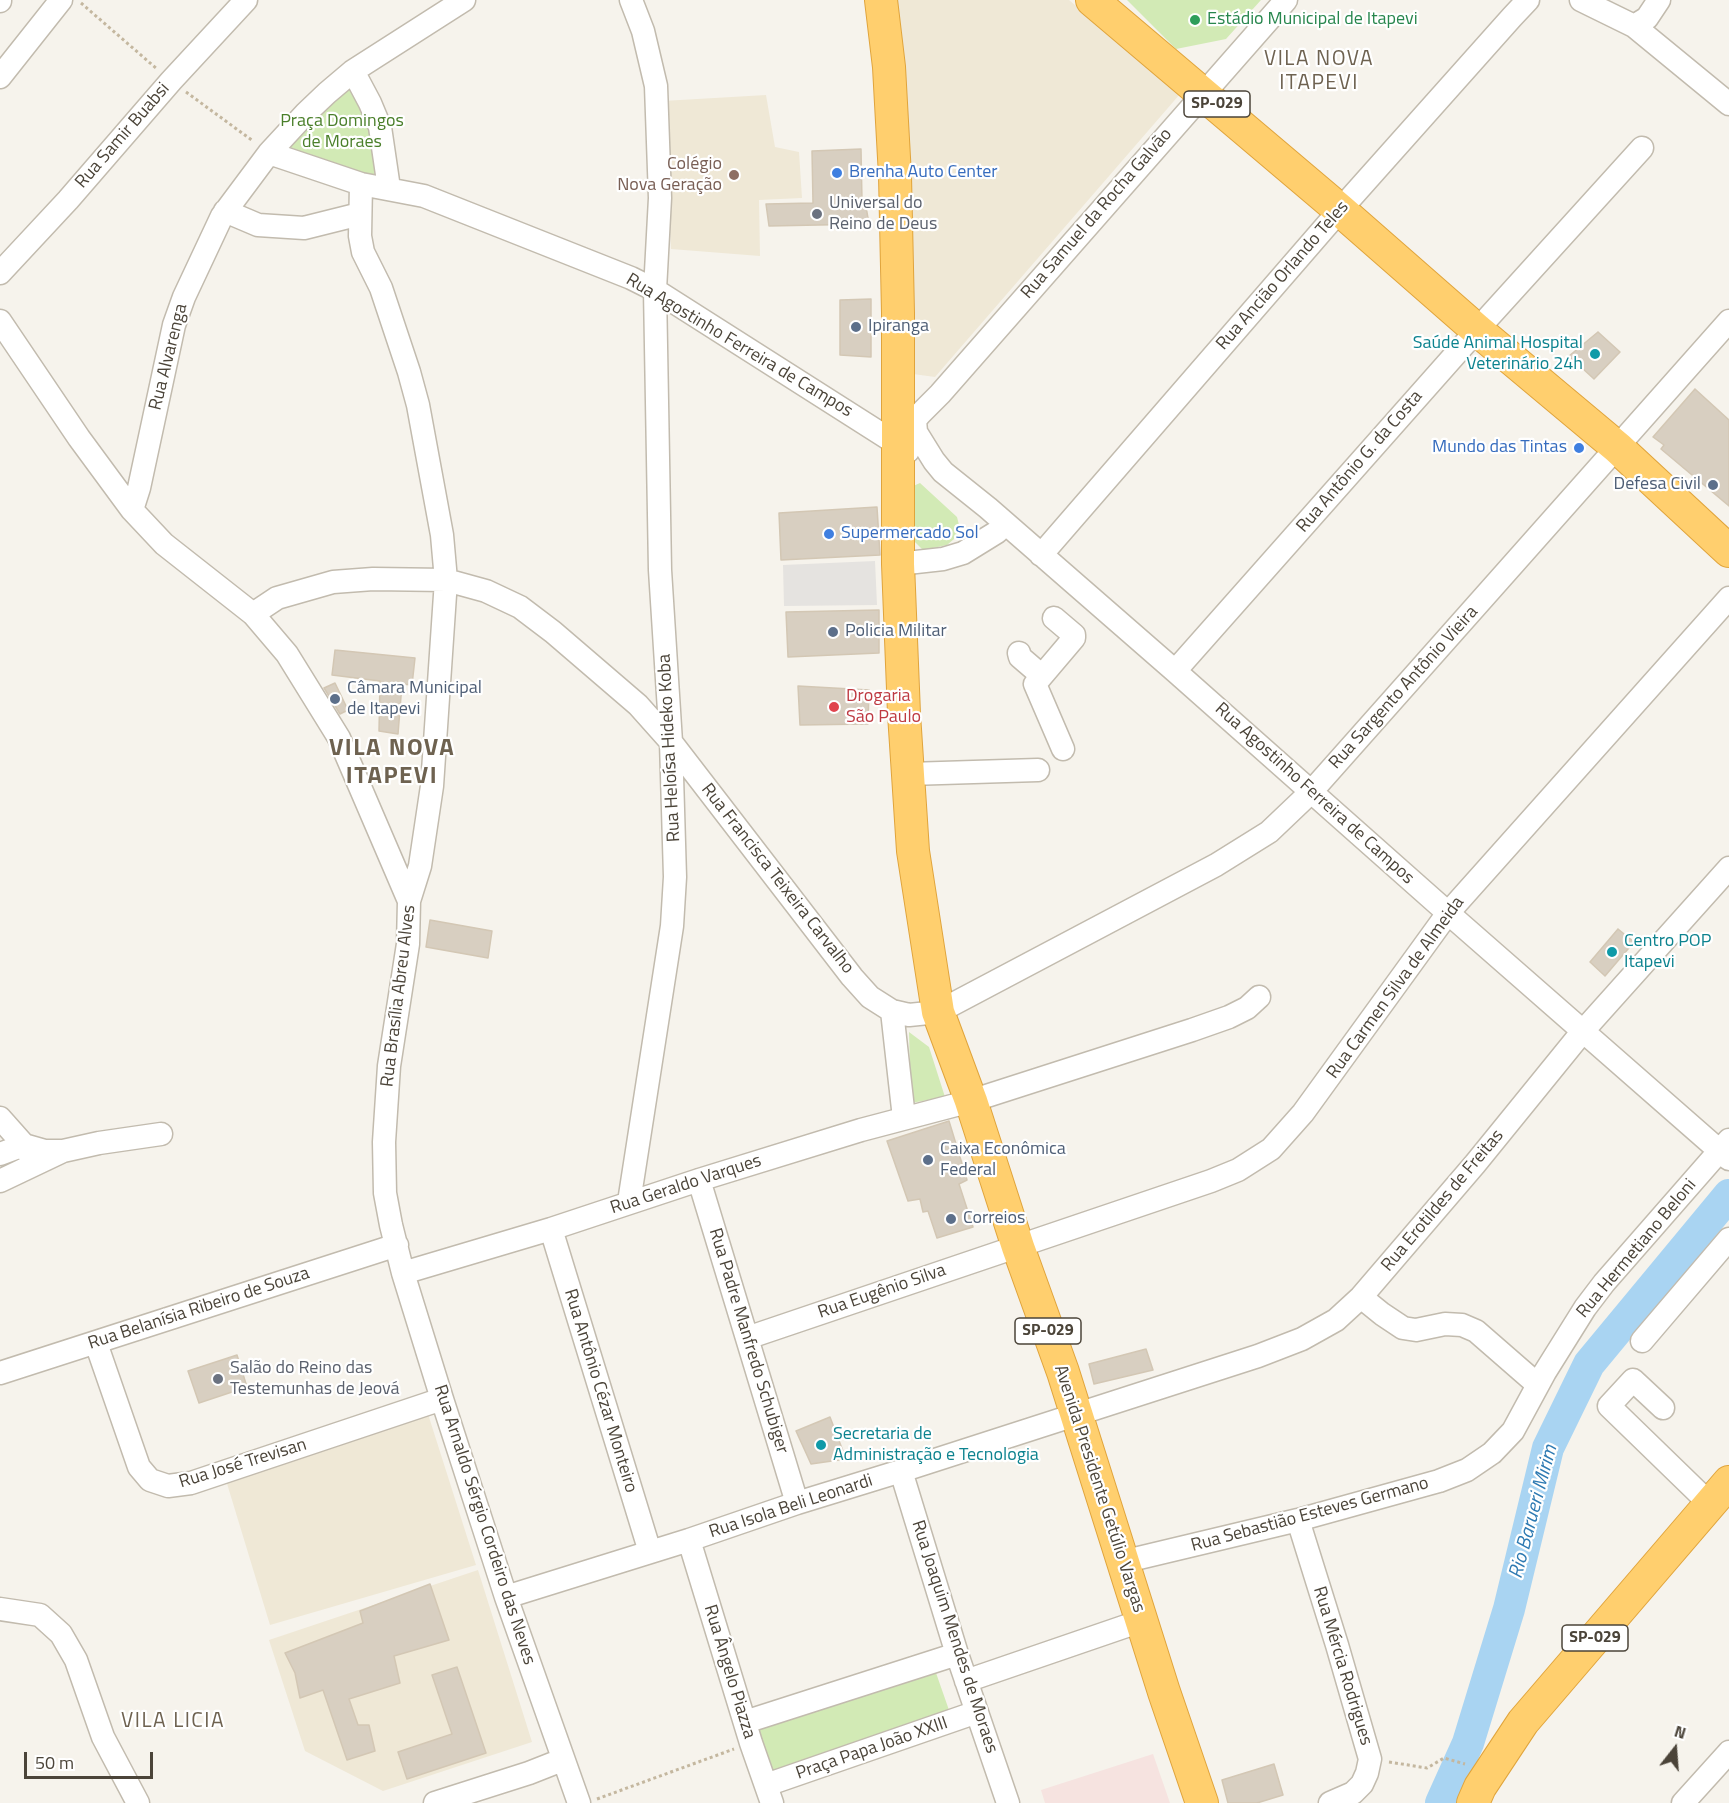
<!DOCTYPE html>
<html>
<head>
<meta charset="utf-8">
<style>
	body { margin:0 }
	#map { position:relative; width:1729px; height:1803px; overflow:hidden; background:#f6f3ec; font-family:"Titillium Web",sans-serif }
	canvas { display:block }
	.north { position:absolute; left:1645px; top:1719px; width:60px; height:60px; -webkit-text-stroke:4px #fff; paint-order:stroke; rotate:17deg; font-size:16px; font-weight:700; line-height:24px; text-align:center; color:#4b4439 }
	.north::after { content:''; display:block; margin:auto; width:21px; height:27px; background:#4b4439; clip-path:polygon(50% 0,100% 100%,50% 72%,0 100%) }
	.scale { position:absolute; left:24px; top:1752px; width:129px; height:27px; box-sizing:border-box; border:3px solid #4b4439; border-top:0; padding-left:8px; font-size:18px; line-height:21px; white-space:nowrap; color:#4b4439; -webkit-text-stroke:4px #fff; paint-order:stroke }
</style>
</head>
<body>
<div id="map">
<canvas width="1729" height="1803"></canvas>
<div class="north">N</div>
<div class="scale">50 m</div>
</div>
<script>
const c = document.querySelector('canvas').getContext('2d');
c.lineJoin = 'round';
function fillPath(path, color) {
  c.fillStyle = color;
  c.fill(path, 'evenodd');
}
function shape(rows) {
  const path = new Path2D();
  for (const r of rows) {
    path.moveTo(r[0], r[1]);
    for (let i = 2; i < r.length; i += 2) path.lineTo(r[i], r[i + 1]);
  }
  return path;
}
function stroke(path, color, width, dash) {
  c.strokeStyle = color;
  c.lineWidth = width;
  c.lineCap = dash ? 'butt' : 'round';
  c.setLineDash(dash || []);
  c.stroke(path);
}
function drawText(font, color, halo, rows, align = 'center') {
  c.font = font + ' "Titillium Web",sans-serif';
  c.lineWidth = 4.5;
  c.setLineDash([]);
  c.textBaseline = 'middle';
  c.strokeStyle = halo;
  c.fillStyle = color;
  for (const [text, x, y, turn = 0] of rows) {
    c.save();
    c.translate(x, y);
    c.rotate((+turn || 0) * Math.PI / 180);
    c.textAlign = isNaN(turn) ? turn : align;
    if (halo) c.strokeText(text, 0, 0);
    c.fillText(text, 0, 0);
    c.restore();
  }
}
fillPath(shape([
	[895,0,1069,0,1180,94,935,377,913,374,901,27],
	[766,95,775,147,799,152,802,198,759,200,760,256,671,249,663,101],
	[428,1414,476,1565,270,1625,225,1477],
	[478,1570,532,1742,383,1791,305,1751,269,1640]
]), '#efe8d6');
fillPath(shape([
	[1153,1754,1170,1803,1045,1803,1041,1790]
]), '#f6e3e0');
fillPath(shape([
	[1127,0,1261,0,1226,39,1176,49],
	[358,83,376,158,374,176,315,158,290,147,313,114],
	[920,483,957,517,961,533,947,545,923,550,913,540,911,487],
	[909,1032,929,1047,945,1097,911,1103],
	[935,1670,950,1713,768,1773,753,1727]
]), '#d2eab5');
fillPath(shape([
	[875,561,877,605,784,606,783,565]
]), '#e5e3e0');
stroke(shape([
	[1441,1803,1468,1743,1509,1609,1548,1448,1589,1364,1729,1195]
]), '#a9d4f2', 32);
const building = shape([
	[861,149,862,201,865,201,869,224,769,226,766,204,813,203,812,151,861,149],
	[871,299,871,357,840,355,840,300,871,299],
	[1598,332,1620,352,1594,379,1569,356,1598,332],
	[1695,389,1729,420,1729,506,1661,449,1664,445,1653,437,1695,389],
	[877,507,880,555,781,560,779,513,877,507],
	[879,610,879,653,788,657,786,612,879,610],
	[335,650,415,658,412,685,402,684,398,734,379,731,380,681,332,675,335,650],
	[335,683,348,710,340,714,324,688,335,683],
	[798,686,869,690,868,724,800,725,798,686],
	[430,920,492,931,488,958,426,947,430,920],
	[1618,929,1634,942,1605,976,1590,962,1618,929],
	[949,1121,967,1180,959,1184,973,1227,937,1238,928,1211,923,1212,920,1199,908,1201,887,1141,949,1121],
	[1146,1349,1153,1370,1094,1384,1089,1364,1146,1349],
	[237,1355,247,1387,199,1403,188,1371,237,1355],
	[830,1417,846,1459,811,1464,796,1431,830,1417],
	[430,1584,449,1640,394,1656,400,1683,349,1699,358,1725,369,1725,375,1751,347,1760,323,1690,300,1698,295,1673,285,1653,363,1623,360,1611,430,1584],
	[457,1667,486,1753,407,1779,398,1752,452,1734,432,1675,457,1667],
	[1274,1764,1283,1795,1257,1803,1228,1803,1222,1780,1274,1764]
]);
fillPath(building, '#d8cfc1');
stroke(building, '#d3c7b4', 1.5);
const minor = shape([
	[1286,0,940,394,920,414,915,420,916,432,934,461,943,472,988,508,1175,671,1448,913,1729,1159],
	[1581,0,1634,26,1729,104],
	[0,1,0,0],
	[1634,26,1647,18,1659,0],
	[353,71,370,103,380,127,389,188],
	[0,77,61,0],
	[269,153,361,184,424,196,631,278,655,290,908,451],
	[361,184,360,236,363,252,381,288,409,372,418,405,442,535,446,580,432,786,420,866,409,901,408,944,389,1066,384,1142,385,1193,391,1225,403,1273,442,1399,506,1597,579,1803],
	[225,211,258,225,304,228,360,214],
	[0,273,68,200,171,81,246,0],
	[0,321,79,438,132,510,164,544,253,614,287,654,339,738,409,901],
	[132,510,139,488,174,325,184,297,222,216,269,153,306,113,327,93,353,71,464,0],
	[1041,555,1340,210,1512,17,1528,0],
	[898,564,943,559,963,553,997,532,1005,523],
	[253,614,277,598,333,582,373,579,446,580,486,591,520,607,553,632,638,705,671,742,852,977,870,997,892,1011,909,1015,938,1012,1216,865,1269,832,1311,792,1729,321],
	[1054,618,1074,635,1074,638,1035,684,1063,749],
	[1019,653,1020,657,1041,675],
	[1175,671,1477,330,1642,148],
	[909,774,1038,770],
	[892,1011,904,1118],
	[0,1118,24,1145,31,1157],
	[0,1154,24,1145,45,1151,63,1151],
	[699,1180,797,1503],
	[0,1181,63,1151,99,1143,161,1134],
	[629,1202,672,926,675,877,671,742,660,570,655,290,660,198,656,86,643,31,631,0],
	[551,1229,650,1552],
	[403,1273,551,1229,699,1180,861,1130,971,1101,1192,1030,1229,1017,1247,1008,1259,997],
	[1361,1297,1382,1314,1403,1328,1416,1330,1445,1324,1462,1325,1476,1331,1538,1385],
	[747,1338,1211,1181,1238,1170,1271,1149,1303,1113,1448,913,1729,598],
	[1642,1341,1729,1239],
	[96,1343,139,1467,150,1480,168,1486,191,1483,442,1399],
	[0,1373,397,1245],
	[1663,1408,1633,1380,1609,1406,1710,1504],
	[901,1471,957,1654,1008,1803],
	[1298,1520,1337,1645,1370,1759,1367,1773,1362,1784,1353,1793,1330,1803],
	[689,1540,751,1743,772,1803],
	[1122,1562,1298,1520,1439,1481,1467,1470,1492,1453,1513,1431,1545,1372,1585,1308,1604,1283,1729,1140],
	[506,1597,689,1540,797,1503,901,1471,1258,1356,1302,1339,1336,1320,1361,1297,1475,1164,1583,1031,1729,868],
	[0,1609,40,1615,61,1634,76,1660,103,1737,138,1803],
	[966,1681,1141,1621],
	[745,1722,957,1654],
	[766,1785,977,1712],
	[435,1803,529,1773,562,1760],
	[1683,1803,1729,1752]
]);
const highway = shape([
	[881,0,889,67,895,176,898,313,898,564,904,714,913,851,938,1012,971,1101,1018,1247,1063,1372,1164,1692,1202,1803],
	[1092,0,1340,210,1477,330,1618,448,1729,551],
	[1473,1803,1480,1787,1523,1722,1729,1482]
]);
stroke(minor, '#c2bbae', 25);
stroke(highway, '#e0a43c', 34);
stroke(shape([
	[81,3,157,69],
	[186,92,253,141],
	[1389,1762,1427,1768,1444,1758,1465,1764],
	[597,1799,734,1749]
]), '#c4b79f', 3, [3, 3]);
stroke(minor, '#fff', 22);
stroke(highway, '#ffcf6e', 32);
for (const [x, y, r, color] of [
	[1195,20,6,"#2e9e5b"],
	[837,173,6,"#3f7fe0"],
	[734,175,6,"#8d6e63"],
	[817,214,6,"#6b7280"],
	[856,327,6,"#5c6f8a"],
	[1595,354,6,"#0f9aa8"],
	[1579,448,6,"#3f7fe0"],
	[1713,485,6,"#5c6f8a"],
	[829,534,6,"#3f7fe0"],
	[833,632,6,"#5c6f8a"],
	[335,699,6,"#5c6f8a"],
	[834,707,6,"#e0444e"],
	[1612,952,6,"#0f9aa8"],
	[928,1160,6,"#5c6f8a"],
	[951,1219,6,"#5c6f8a"],
	[218,1379,6,"#6b7280"],
	[821,1445,6,"#0f9aa8"]
]) {
  const dot = new Path2D();
  dot.arc(x, y, r, 0, 2 * Math.PI);
  c.fillStyle = color;
  c.fill(dot);
  stroke(dot, '#fff', 2);
}
for (const [x, y, w] of [
	[1217,104,66],
	[1048,1331,66],
	[1595,1638,66]
]) {
  const box = new Path2D();
  box.roundRect(x - w / 2, y - 13, w, 26, 4.5);
  c.fillStyle = '#fff';
  c.fill(box);
  stroke(box, '#4b4439', 1.5);
}
drawText('bold 16px', '#4b4439', null, [
	["SP-029",1217,104],
	["SP-029",1048,1331],
	["SP-029",1595,1638]
]);
drawText('18px', '#27864d', '#fff', [
	["Estádio Municipal de Itapevi",1207,20]
], 'left');
drawText('18px', '#4a7f2a', '#fff', [
	["Praça Domingos",342,122],
	["de Moraes",342,143]
]);
drawText('18px', '#4b4439', '#fff', [
	["Rua Samir Buabsi",123,136,-49],
	["Rua Samuel da Rocha Galvão",1097,214,-49],
	["Rua Ancião Orlando Teles",1283,276,-49],
	["Rua Agostinho Ferreira de Campos",739,346,31],
	["Rua Alvarenga",169,357,-76],
	["Rua Antônio G. da Costa",1360,462,-49],
	["Rua Sargento Antônio Vieira",1404,688,-48],
	["Rua Heloísa Hideko Koba",670,748,-93],
	["Rua Agostinho Ferreira de Campos",1314,794,42],
	["Rua Francisca Teixeira Carvalho",777,879,52],
	["Rua Carmen Silva de Almeida",1396,988,-54],
	["Rua Brasília Abreu Alves",399,996,-83],
	["Rua Geraldo Varques",686,1185,-18],
	["Rua Erotildes de Freitas",1443,1201,-50],
	["Rua Hermetiano Beloni",1637,1249,-50],
	["Rua Eugênio Silva",882,1292,-19],
	["Rua Belanísia Ribeiro de Souza",199,1309,-18],
	["Rua Padre Manfredo Schubiger",748,1341,73],
	["Rua Antônio Cézar Monteiro",600,1391,73],
	["Rua José Trevisan",243,1464,-17],
	["Avenida Presidente Getúlio Vargas",1099,1489,72],
	["Rua Isola Beli Leonardi",791,1507,-18],
	["Rua Sebastião Esteves Germano",1310,1515,-15],
	["Rua Arnaldo Sérgio Cordeiro das Neves",484,1525,72],
	["Rua Joaquim Mendes de Moraes",954,1637,72],
	["Rua Mércia Rodrigues",1342,1666,73],
	["Rua Ângelo Piazza",729,1672,73],
	["Praça Papa João XXIII",872,1749,-19]
]);
drawText('18px', '#785e54', '#fff', [
	["Colégio",722,165],
	["Nova Geração",722,186]
], 'right');
drawText('18px', '#366cbe', '#fff', [
	["Brenha Auto Center",849,173],
	["Mundo das Tintas",1567,448,"right"],
	["Supermercado Sol",841,534]
], 'left');
drawText('18px', '#5b616d', '#fff', [
	["Universal do",829,204],
	["Reino de Deus",829,225],
	["Salão do Reino das",230,1369],
	["Testemunhas de Jeová",230,1390]
], 'left');
drawText('18px', '#4e5e75', '#fff', [
	["Ipiranga",868,327],
	["Defesa Civil",1701,485,"right"],
	["Policia Militar",845,632],
	["Câmara Municipal",347,689],
	["de Itapevi",347,710],
	["Caixa Econômica",940,1150],
	["Federal",940,1171],
	["Correios",963,1219]
], 'left');
drawText('18px', '#0d838f', '#fff', [
	["Saúde Animal Hospital",1583,344,"right"],
	["Veterinário 24h",1583,365,"right"],
	["Centro POP",1624,942],
	["Itapevi",1624,963],
	["Secretaria de",833,1435],
	["Administração e Tecnologia",833,1456]
], 'left');
drawText('18px', '#be3a42', '#fff', [
	["Drogaria",846,697],
	["São Paulo",846,718]
], 'left');
drawText('italic 20px', '#2e7ab2', '#fff', [
	["Rio Barueri Mirim",1534,1512,-75]
]);
c.letterSpacing = '1.5px';
drawText('21px', '#6e6250', '#fff', [
	["VILA NOVA",1319,60],
	["ITAPEVI",1319,84],
	["VILA LICIA",173,1722]
]);
c.letterSpacing = '0px';
c.letterSpacing = '1.5px';
drawText('bold 24px', '#6e6250', '#fff', [
	["VILA NOVA",392,749],
	["ITAPEVI",392,777]
]);
c.letterSpacing = '0px';
</script>
</body>
</html>
